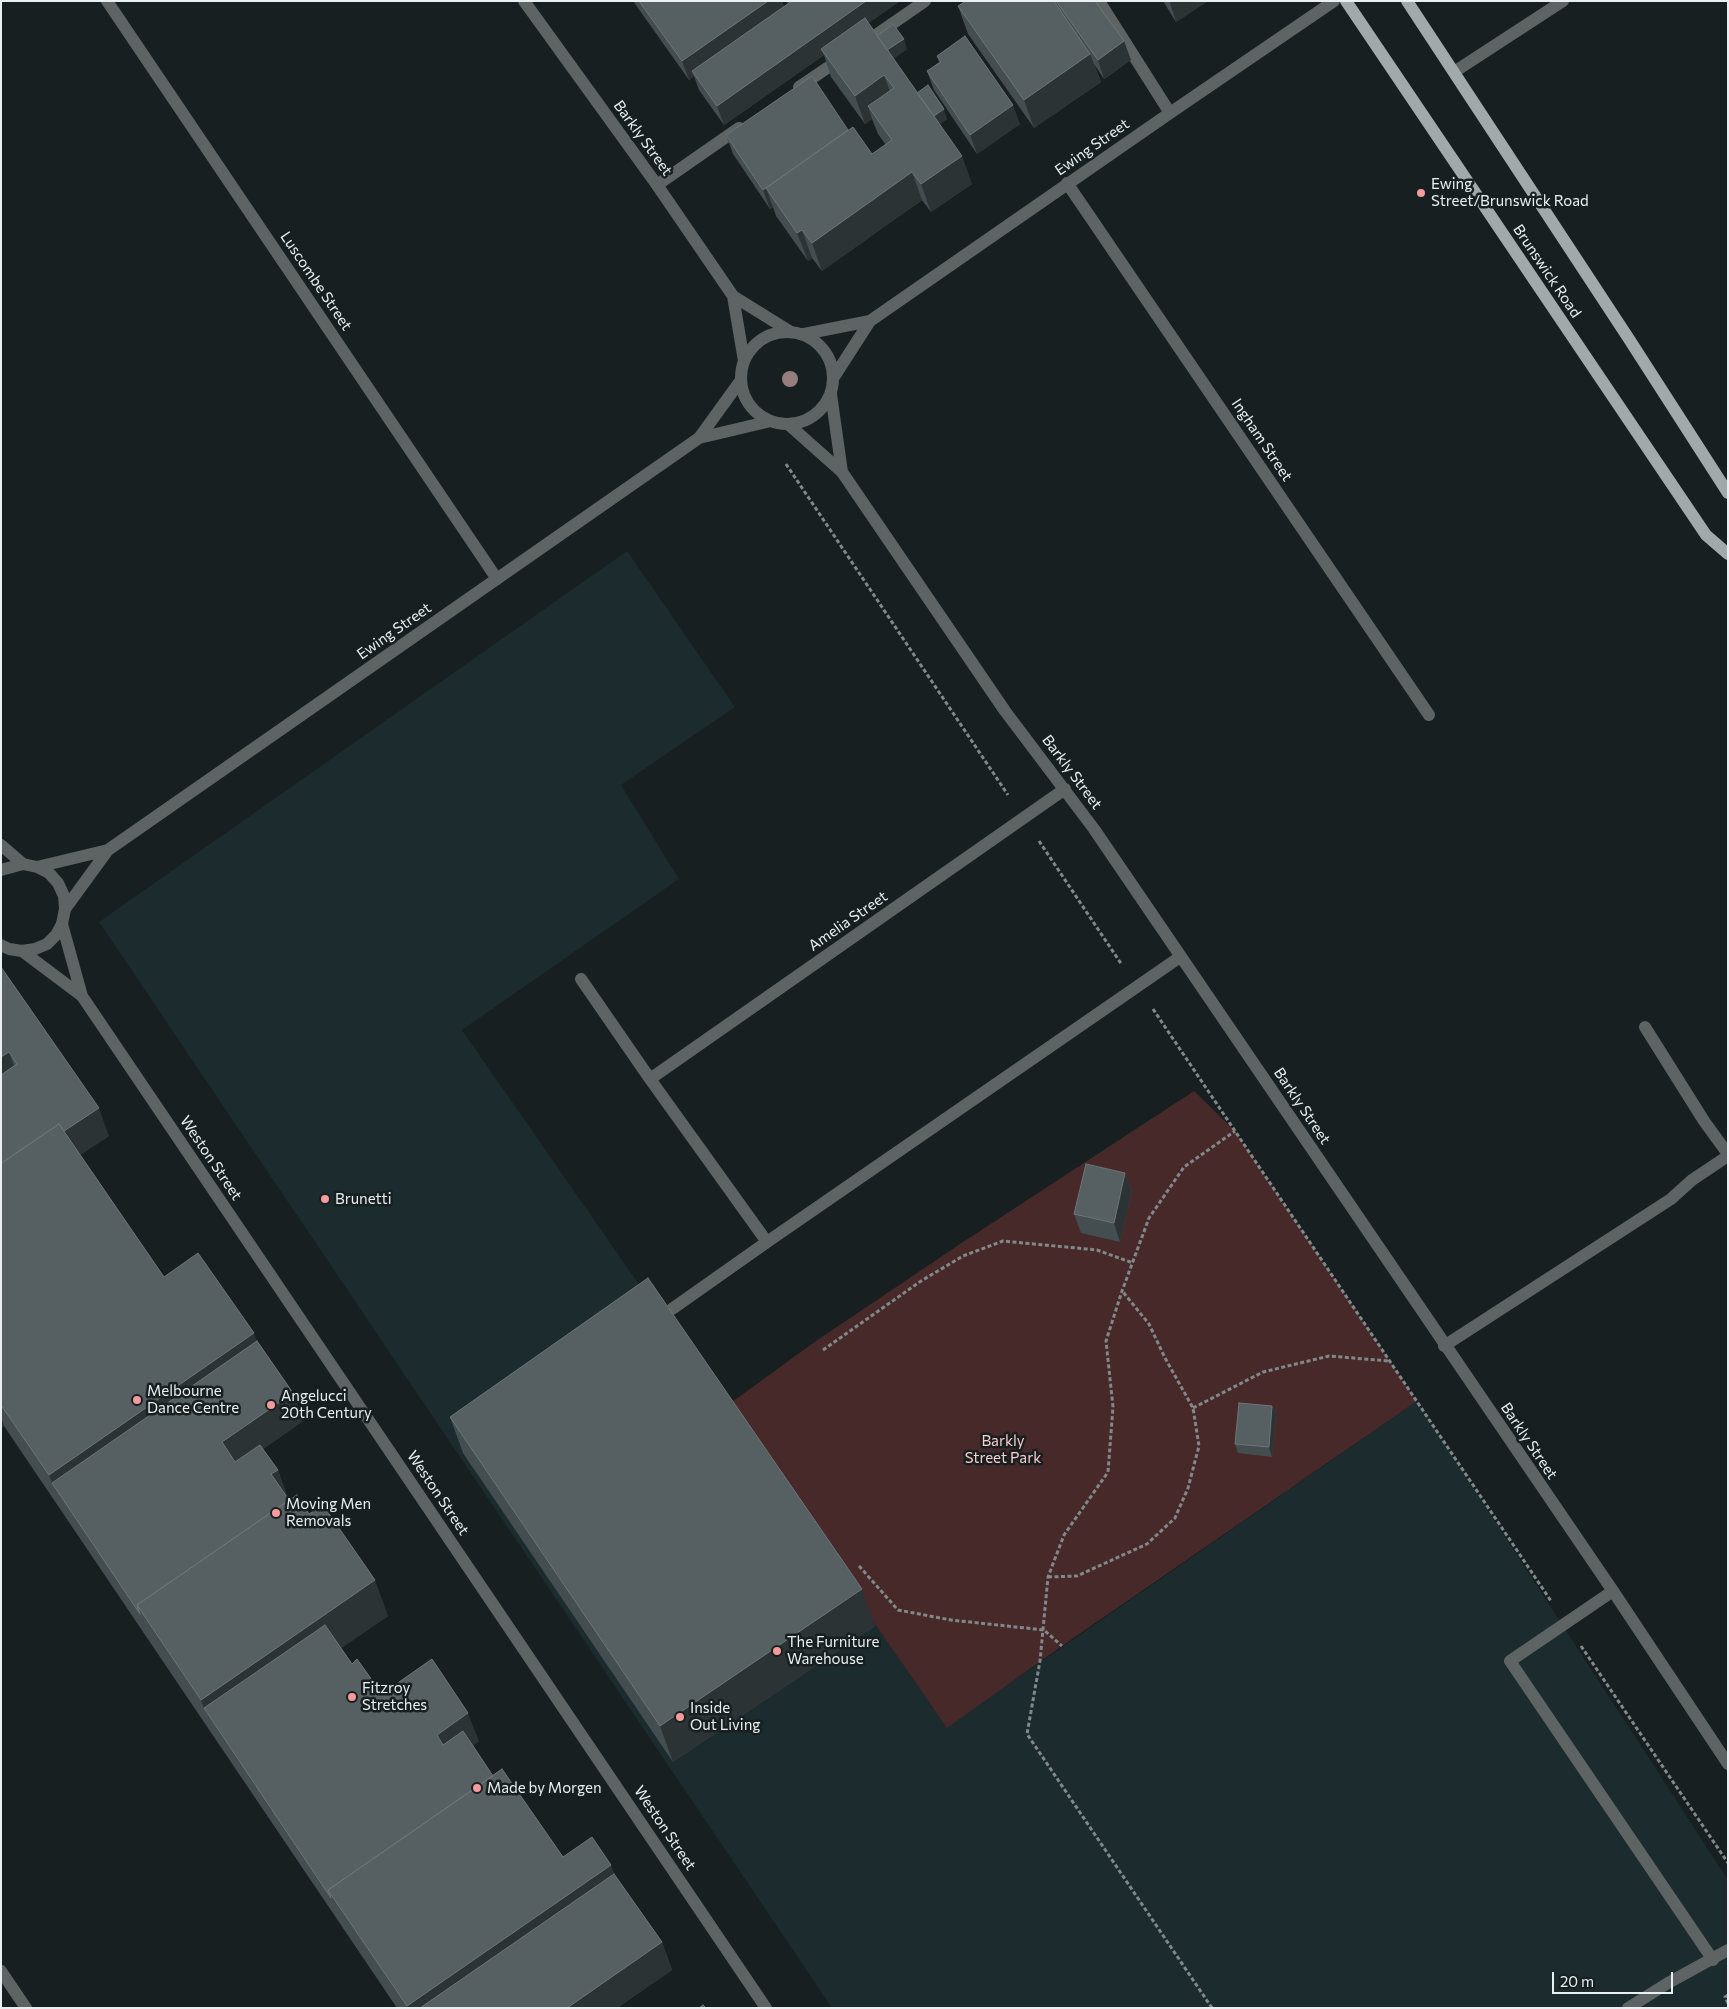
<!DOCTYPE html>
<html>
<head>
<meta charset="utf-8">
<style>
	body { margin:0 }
	#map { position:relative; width:1729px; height:2009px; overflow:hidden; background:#171f20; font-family:Commissioner,sans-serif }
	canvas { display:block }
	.frame { position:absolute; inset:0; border:2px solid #eaf0f1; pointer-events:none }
	.scale { position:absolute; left:1552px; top:1972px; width:121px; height:22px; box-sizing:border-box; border:2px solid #eaf0f1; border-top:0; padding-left:6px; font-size:15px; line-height:18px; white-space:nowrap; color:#eaf0f1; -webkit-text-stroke:4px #171f20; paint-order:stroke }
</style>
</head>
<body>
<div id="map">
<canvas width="1729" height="2009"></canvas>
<div class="frame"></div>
<div class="scale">20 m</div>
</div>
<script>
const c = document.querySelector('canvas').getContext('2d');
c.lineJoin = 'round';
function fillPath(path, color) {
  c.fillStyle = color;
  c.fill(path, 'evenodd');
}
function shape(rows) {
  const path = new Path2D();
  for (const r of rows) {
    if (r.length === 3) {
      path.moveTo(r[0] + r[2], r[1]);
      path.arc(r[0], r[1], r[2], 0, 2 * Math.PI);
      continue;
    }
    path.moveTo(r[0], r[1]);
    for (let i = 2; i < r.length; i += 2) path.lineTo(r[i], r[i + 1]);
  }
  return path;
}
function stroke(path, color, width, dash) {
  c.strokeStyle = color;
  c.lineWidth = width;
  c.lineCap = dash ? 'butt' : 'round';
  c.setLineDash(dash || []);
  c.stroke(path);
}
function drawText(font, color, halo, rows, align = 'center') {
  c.font = font + ' Commissioner,sans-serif';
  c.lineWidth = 5;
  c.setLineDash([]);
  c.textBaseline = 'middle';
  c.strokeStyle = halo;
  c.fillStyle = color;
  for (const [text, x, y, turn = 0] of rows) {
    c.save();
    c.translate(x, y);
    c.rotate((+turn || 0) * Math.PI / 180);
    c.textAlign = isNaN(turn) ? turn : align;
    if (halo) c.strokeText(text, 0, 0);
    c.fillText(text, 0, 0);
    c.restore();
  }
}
fillPath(shape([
	[627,551,735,707,621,785,679,879,462,1030,947,1727,1417,1401,1728,1880,1728,2008,832,2008,99,922]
]), '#1b2b2e');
fillPath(shape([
	[1194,1091,1235,1131,1417,1401,1062,1646,947,1728,725,1407,816,1341,960,1244]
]), '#48292a');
stroke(shape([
	[786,464,1008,795],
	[1039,841,1122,965],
	[1153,1009,1551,1601],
	[823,1350,921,1281,963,1256,1003,1241,1097,1250,1133,1263],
	[1193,1408,1263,1372,1329,1356,1389,1361],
	[859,1566,898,1610,951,1620,1044,1630,1062,1646],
	[1048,1577,1077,1576,1147,1544,1175,1518,1188,1488,1199,1446,1193,1408,1165,1358,1149,1324,1123,1292],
	[1581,1646,1728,1863],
	[1728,1995,1725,1997,1728,2003],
	[1212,2008,1027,1734,1040,1661,1048,1577,1064,1535,1108,1472,1113,1407,1106,1341,1122,1291,1149,1218,1184,1167,1235,1131]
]), '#818889', 3, [4, 2.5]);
stroke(shape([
	[1099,1,1170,113],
	[863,44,925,1],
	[1454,72,1563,1],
	[799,87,842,58],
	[657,185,739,128],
	[1645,1027,1704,1121,1728,1154],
	[1444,1346,1671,1199,1692,1180,1728,1156],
	[1613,1591,1510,1661,1713,1960],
	[1628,2008,1668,1983,1728,1950]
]), '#5e6363', 12);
stroke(shape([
	[107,1,497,579],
	[524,1,657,185,733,296,791,332],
	[1067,183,1429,715],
	[733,296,744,361],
	[831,394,842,472],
	[788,424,842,472,1005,711,1094,829,1613,1591,1728,1764],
	[1065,789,650,1079,767,1242,1180,957],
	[1,845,23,864],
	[62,924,82,996,766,2008],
	[22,951,82,996],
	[581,979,650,1079],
	[672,1309,767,1242],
	[1,1971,26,2008]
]), '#5e6363', 12);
stroke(shape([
	[787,378,46],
	[804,334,870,321],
	[834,377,870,321,1170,113,1334,1],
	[699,438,771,421],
	[37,867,108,850],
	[1,870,23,864,37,867,49,873,58,883,64,896,65,909,62,924,56,935,47,944,35,949,22,951,9,949,1,945],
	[65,909,108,850,699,438,741,380]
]), '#5e6363', 12);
stroke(shape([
	[1346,1,1706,535,1728,554],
	[1407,1,1629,339,1728,493]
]), '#a1a9ab', 12);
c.fillStyle = '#977e7e';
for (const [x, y] of [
	[790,379]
]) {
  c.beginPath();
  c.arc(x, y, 8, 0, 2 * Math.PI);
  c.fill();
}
fillPath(shape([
	[633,1,782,1,784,7,788,4,786,1,900,1,868,23,877,36,907,49,893,59,917,93,947,119,939,124,972,184,931,212,922,200,822,271,812,258,808,261,776,216,773,207,770,209,733,154,726,135,849,130,872,154,886,145,878,134,872,119,865,124,831,77,824,55,724,125,699,90,694,76,689,80],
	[966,1,1095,1,1131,60,1104,79,1094,64,1101,82,1034,128,968,34,958,6],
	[1163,1,1208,1,1176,22],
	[937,56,1020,124,977,154,934,90,927,71,939,62],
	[1,967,109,1136,80,1155,164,1277,257,1341,293,1393,303,1421,263,1449,278,1470,287,1497,289,1500,309,1514,388,1616,341,1648,352,1664,382,1694,479,1741,473,1745,493,1776,563,1857,614,1874,662,1942,672,1970,617,2008,397,2008,4,1426,1,1428],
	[1125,1173,1132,1192,1120,1242,1081,1233,1074,1214],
	[1272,1406,1276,1415,1272,1457,1238,1453,1235,1444],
	[450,1417,875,1626,673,1762,463,1453]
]), '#444d4f');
fillPath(shape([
	[768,1,782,1,786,13,692,71,694,76,689,80,682,61],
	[866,1,900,1,825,54,821,49,824,55,724,125,717,106],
	[1172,1,1208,1,1176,22,1170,3],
	[904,39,907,49,889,62,885,52],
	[1124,41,1131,60,1104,79,1098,60],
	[1090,54,1101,82,1034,128,1024,100],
	[884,75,894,103,868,106,872,119,865,124,855,96],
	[1013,105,1020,124,977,154,970,135],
	[944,109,947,119,935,128,931,118],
	[849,131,766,188,773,207,770,209,763,190],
	[962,156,972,184,931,212,921,184],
	[912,172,922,200,822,271,812,243],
	[802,230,812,258,808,261,797,233],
	[9,1052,19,1080,1,1092,1,1057],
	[99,1108,109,1136,66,1165,56,1137],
	[50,1130,60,1158,1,1198,1,1163],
	[1125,1173,1132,1192,1120,1242,1114,1223],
	[254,1333,267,1369,52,1483,49,1475],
	[293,1393,303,1421,232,1470,222,1442],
	[1272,1406,1276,1415,1272,1457,1269,1447],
	[1,1417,4,1426,1,1428],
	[278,1470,288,1498,271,1474],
	[375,1580,388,1616,220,1732,204,1708,201,1700],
	[862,1589,875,1626,673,1762,660,1726],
	[468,1713,479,1741,447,1763,437,1735],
	[611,1865,624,1902,471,2008,408,2008,407,2006],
	[662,1942,672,1970,617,2008,567,2008]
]), '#2b3335');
const building = shape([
	[639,1,768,1,682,61,639,1],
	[792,1,866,1,717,106,692,71,792,1],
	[966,1,1054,1,1090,54,1024,100,958,6,966,1],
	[1056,1,1095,1,1124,41,1098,60,1056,1],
	[865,18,962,156,921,184,912,172,812,243,802,230,797,233,766,188,853,127,872,154,892,140,868,106,894,88,884,75,855,96,821,49,865,18],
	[893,24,904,39,887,50,877,36,893,24],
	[965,36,1013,105,970,135,927,71,941,62,937,56,965,36],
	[812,76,848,130,763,190,726,135,812,76],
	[928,85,944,109,934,116,917,93,928,85],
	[1,967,99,1108,64,1131,59,1124,50,1130,1,1163,1,1075,17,1064,9,1052,1,1057,1,967],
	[59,1124,164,1277,198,1253,254,1333,49,1475,1,1405,1,1164,59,1124],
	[1086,1164,1125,1173,1114,1223,1074,1214,1086,1164],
	[648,1278,862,1589,660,1726,450,1417,648,1278],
	[257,1341,293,1393,222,1442,235,1462,260,1445,278,1470,271,1474,289,1500,137,1605,140,1614,52,1483,257,1341],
	[1239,1403,1272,1406,1269,1447,1235,1444,1239,1403],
	[297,1495,309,1514,323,1505,375,1580,201,1700,137,1605,297,1495],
	[325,1625,352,1664,357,1659,382,1694,432,1659,468,1713,437,1735,443,1745,463,1731,493,1776,328,1890,331,1898,204,1708,325,1625],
	[502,1769,563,1857,592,1837,611,1865,407,2006,328,1890,502,1769],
	[614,1874,662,1942,567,2008,420,2008,614,1874],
	[703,2005,706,2008,699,2008,703,2005]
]);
fillPath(building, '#565f61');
stroke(building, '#6d7677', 1);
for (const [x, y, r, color] of [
	[1421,193,5,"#f59b9c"],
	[325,1199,5,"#f59b9c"],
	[137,1400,5,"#f59b9c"],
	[271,1405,5,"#f59b9c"],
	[276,1513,5,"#f59b9c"],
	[777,1651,5,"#f59b9c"],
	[352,1697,5,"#f59b9c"],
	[680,1717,5,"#f59b9c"],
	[477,1788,5,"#f59b9c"]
]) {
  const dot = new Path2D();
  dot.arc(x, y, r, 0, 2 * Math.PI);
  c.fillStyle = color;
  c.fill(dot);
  stroke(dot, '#171f20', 2);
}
drawText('15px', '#eaf0f1', '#171f20', [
	["Barkly Street",643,138,54],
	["Ewing Street",1092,147,-35],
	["Brunswick Road",1547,271,56],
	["Luscombe Street",316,281,56],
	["Ingham Street",1262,440,56],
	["Ewing Street",394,631,-35],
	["Barkly Street",1072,772,53],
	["Amelia Street",848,921,-35],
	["Barkly Street",1302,1106,56],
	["Weston Street",211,1158,56],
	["Barkly Street",1529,1441,56],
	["Weston Street",438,1493,56],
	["Weston Street",665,1828,56]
]);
drawText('15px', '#eaf0f1', '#171f20', [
	["Ewing",1431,184],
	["Street/Brunswick Road",1431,201],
	["Brunetti",335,1199],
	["Melbourne",147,1391],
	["Dance Centre",147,1408],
	["Angelucci",281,1396],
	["20th Century",281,1413],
	["Moving Men",286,1504],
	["Removals",286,1521],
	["The Furniture",787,1642],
	["Warehouse",787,1659],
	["Fitzroy",362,1688],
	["Stretches",362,1705],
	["Inside",690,1708],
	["Out Living",690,1725],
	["Made by Morgen",487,1788]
], 'left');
drawText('15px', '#ffcbcb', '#171f20', [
	["Barkly",1003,1441],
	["Street Park",1003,1458]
]);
</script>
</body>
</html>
